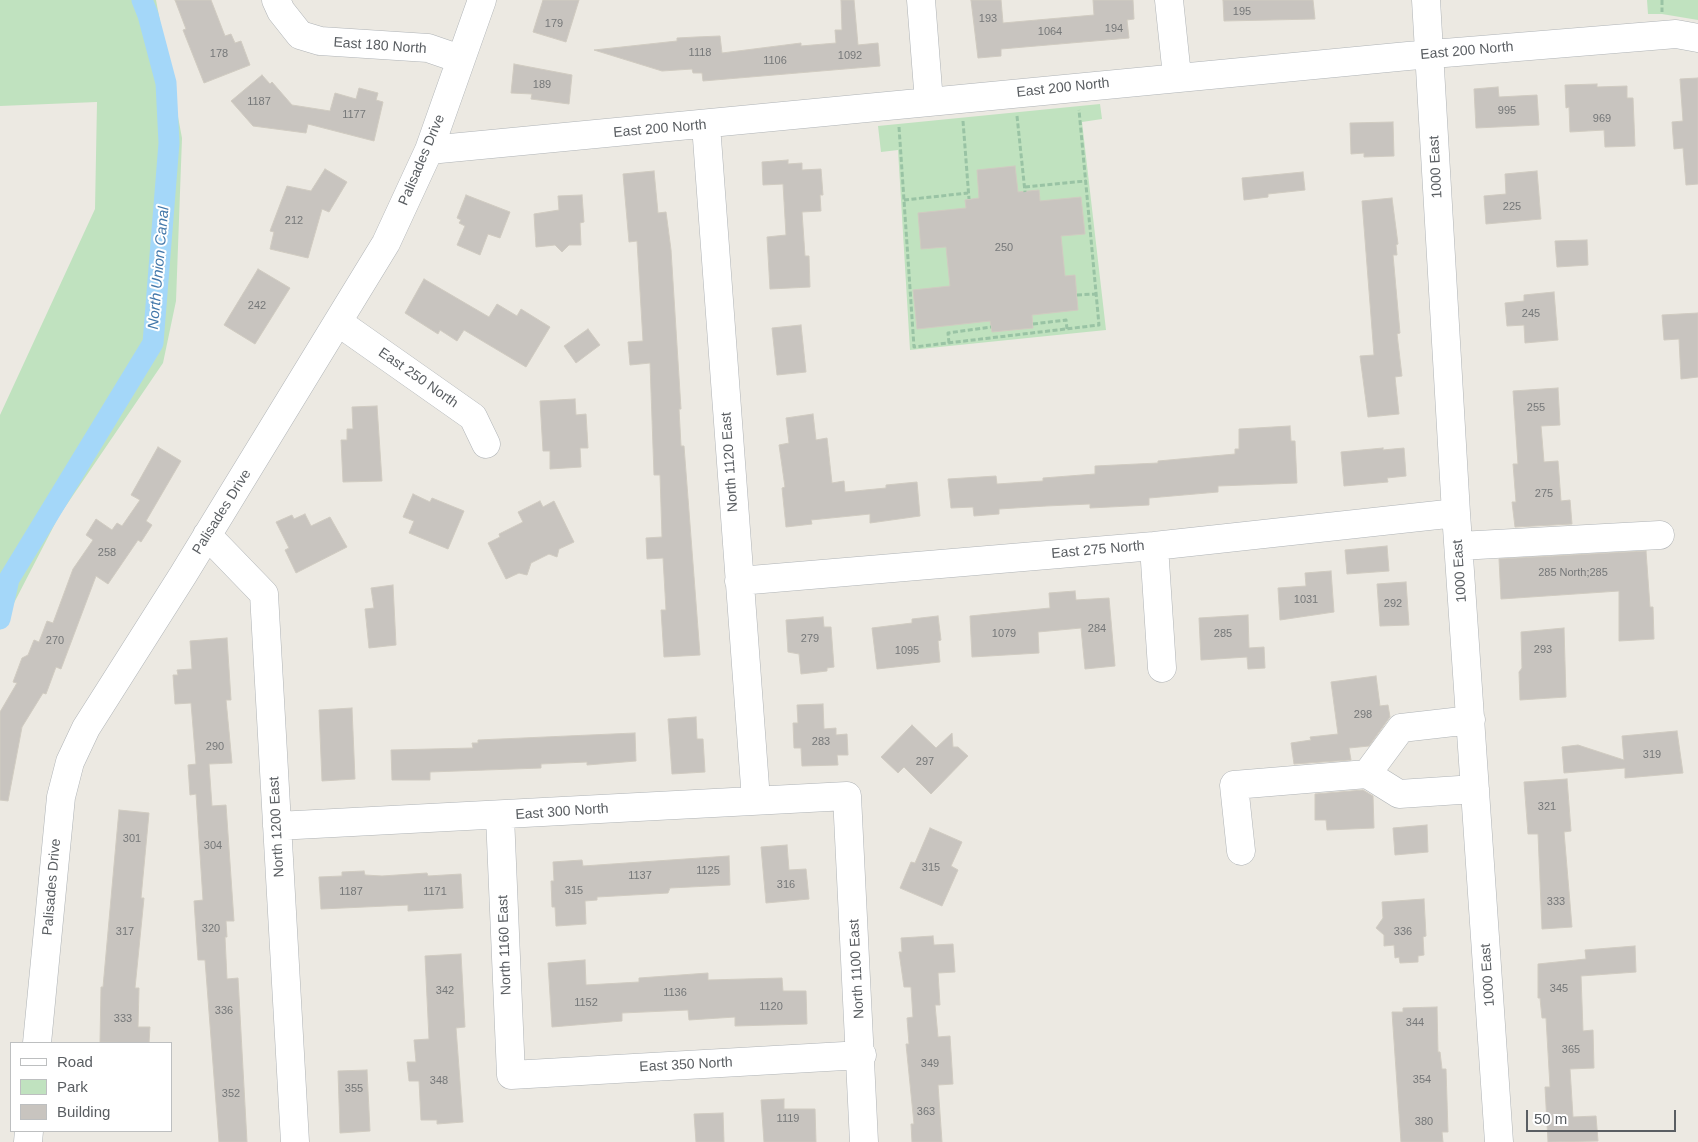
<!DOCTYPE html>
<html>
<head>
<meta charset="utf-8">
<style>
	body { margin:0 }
	#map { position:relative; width:1698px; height:1142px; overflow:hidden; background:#ece9e2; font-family:Arial,sans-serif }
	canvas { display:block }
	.legend { position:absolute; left:10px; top:1042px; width:162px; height:90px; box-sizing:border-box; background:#fff; border:1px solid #bdbfc0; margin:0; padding:6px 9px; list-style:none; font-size:15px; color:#5a5e62 }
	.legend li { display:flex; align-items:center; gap:10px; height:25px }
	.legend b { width:25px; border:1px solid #bdbfc0 }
	.scale { position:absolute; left:1526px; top:1110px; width:150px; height:22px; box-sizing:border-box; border:2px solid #5a5e62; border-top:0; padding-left:6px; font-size:15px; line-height:18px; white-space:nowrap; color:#5a5e62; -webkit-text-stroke:4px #fff; paint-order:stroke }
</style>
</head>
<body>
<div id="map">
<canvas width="1698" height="1142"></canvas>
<ul class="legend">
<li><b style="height:6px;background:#fff"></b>Road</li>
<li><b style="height:14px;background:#c0e2bf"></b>Park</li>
<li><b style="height:14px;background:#c8c4bf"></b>Building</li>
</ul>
<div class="scale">50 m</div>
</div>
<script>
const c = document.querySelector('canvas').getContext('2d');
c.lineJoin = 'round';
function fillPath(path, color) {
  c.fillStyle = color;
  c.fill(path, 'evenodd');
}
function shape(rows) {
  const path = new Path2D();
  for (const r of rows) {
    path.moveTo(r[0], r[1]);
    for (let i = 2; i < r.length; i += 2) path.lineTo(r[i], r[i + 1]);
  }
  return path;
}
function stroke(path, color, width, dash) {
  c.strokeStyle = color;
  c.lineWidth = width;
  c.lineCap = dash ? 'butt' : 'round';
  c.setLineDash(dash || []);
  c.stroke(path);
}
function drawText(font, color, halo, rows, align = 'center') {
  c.font = font + ' Arial,sans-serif';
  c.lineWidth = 4;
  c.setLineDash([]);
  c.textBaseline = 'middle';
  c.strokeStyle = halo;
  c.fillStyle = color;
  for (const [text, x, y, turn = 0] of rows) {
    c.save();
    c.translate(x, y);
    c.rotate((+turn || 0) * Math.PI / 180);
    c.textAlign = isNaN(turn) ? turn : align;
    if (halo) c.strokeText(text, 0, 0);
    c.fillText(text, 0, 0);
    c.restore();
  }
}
fillPath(shape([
	[0,0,156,0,182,138,176,301,163,363,59,516,0,630,0,415,95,209,97,102,0,106],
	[1647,0,1698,0,1698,20,1662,14,1648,14],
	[1100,104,1102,119,1082,122,1106,330,910,350,898,150,881,152,878,126]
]), '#c0e2bf');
stroke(shape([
	[0,619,9,579,153,343,169,143,166,83,148,15,142,0]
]), '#a4d7f9', 21);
const building = shape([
	[175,0,211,0,225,36,231,34,235,43,241,41,250,65,204,83,183,30,186,29,175,0],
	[543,0,579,0,566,42,533,32,543,0],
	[841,0,854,0,858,45,878,43,880,66,703,81,702,73,693,73,692,69,662,71,594,50,677,41,677,38,696,37,720,36,722,53,801,43,801,46,836,43,835,30,842,30,841,0],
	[971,0,1001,0,1003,23,1094,15,1093,0,1133,0,1134,19,1127,20,1129,38,1001,49,1001,56,978,58,971,0],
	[1223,0,1313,0,1315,19,1224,21,1223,0],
	[514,64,572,75,569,104,531,99,532,94,511,93,514,64],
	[262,75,270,84,272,82,292,105,330,111,335,93,356,99,359,88,378,93,376,100,383,102,374,141,308,124,306,133,253,126,231,101,262,75],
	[1698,78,1698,184,1686,185,1683,148,1674,149,1672,122,1683,121,1680,79,1698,78],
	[1597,84,1597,87,1627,86,1627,98,1633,98,1635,146,1605,147,1604,130,1570,132,1569,107,1566,108,1565,85,1597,84],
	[1498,87,1499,97,1537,95,1539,125,1476,128,1474,89,1498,87],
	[1393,122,1394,156,1364,157,1364,153,1351,154,1350,123,1393,122],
	[788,160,788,164,802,163,802,170,821,169,823,195,820,195,821,211,802,212,805,256,809,256,810,287,770,289,767,237,786,235,783,184,763,185,762,162,788,160],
	[1015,166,1018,192,1039,190,1040,201,1081,197,1085,234,1061,236,1065,276,1075,275,1078,310,1032,315,1033,328,992,332,990,321,917,329,913,290,950,286,946,247,921,249,918,213,966,208,965,200,979,198,977,170,1015,166],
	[325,169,347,182,329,212,322,209,308,258,270,249,274,232,270,231,287,186,311,191,325,169],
	[654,171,658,213,666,212,671,250,681,409,679,409,681,446,684,446,700,655,664,657,661,610,666,610,663,558,647,559,646,538,662,537,660,475,654,475,650,363,630,365,628,342,643,341,637,241,629,242,623,174,654,171],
	[1537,171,1541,219,1486,224,1484,196,1506,194,1505,174,1537,171],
	[1303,172,1305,190,1268,194,1268,197,1244,200,1242,178,1303,172],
	[466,195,510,212,500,238,488,234,480,255,457,245,465,226,459,223,461,220,457,218,466,195],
	[582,195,584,222,580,223,581,245,569,245,562,252,555,245,536,247,534,214,559,210,558,196,582,195],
	[1392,198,1398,244,1396,245,1397,255,1393,255,1400,333,1397,334,1402,376,1395,377,1399,414,1368,417,1360,356,1374,355,1362,201,1392,198],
	[1587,240,1588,265,1557,267,1555,241,1587,240],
	[258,269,290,288,255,344,224,325,258,269],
	[424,279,489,317,497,304,517,316,521,309,550,327,526,367,464,330,457,341,440,330,438,334,405,313,424,279],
	[1554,292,1558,340,1525,343,1524,325,1507,326,1505,303,1524,301,1524,295,1554,292],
	[1698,313,1698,377,1681,379,1679,339,1664,340,1662,315,1698,313],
	[801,325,806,372,777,375,772,328,801,325],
	[588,329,600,345,576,363,564,346,588,329],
	[1558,388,1560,425,1541,426,1544,462,1558,461,1561,501,1570,500,1572,524,1515,527,1512,502,1516,502,1513,464,1518,464,1513,391,1558,388],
	[575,399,576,415,586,414,588,448,580,448,581,467,550,469,550,451,543,451,540,401,575,399],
	[377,406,382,481,343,482,341,440,347,440,347,429,353,429,352,407,377,406],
	[813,414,816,440,827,438,832,483,844,481,845,492,886,488,886,485,917,482,920,516,870,523,870,514,811,520,812,524,786,527,782,488,785,487,779,445,789,443,786,418,813,414],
	[1290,426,1291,441,1295,441,1297,483,1218,486,1218,492,1149,498,1149,505,1090,508,1090,504,1046,506,999,509,999,514,974,516,973,507,951,508,948,479,996,476,997,484,1043,481,1043,478,1095,474,1095,466,1158,463,1158,461,1235,454,1235,449,1239,449,1239,429,1290,426],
	[158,447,181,461,146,521,152,525,141,542,138,540,108,584,96,576,61,669,56,667,46,694,43,693,22,727,8,801,0,800,0,712,17,683,13,682,22,658,28,655,34,640,39,642,47,621,53,623,73,569,93,540,86,535,96,519,112,530,117,523,122,526,140,500,131,495,158,447],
	[1383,448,1383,450,1404,448,1406,476,1387,478,1388,482,1344,486,1341,452,1383,448],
	[413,494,430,502,432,498,464,511,448,549,409,533,414,521,403,517,413,494],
	[540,501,543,507,554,501,574,542,559,549,557,557,549,554,531,563,527,575,519,573,506,579,488,543,500,537,499,534,523,522,518,512,540,501],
	[305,514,311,526,330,517,347,547,296,573,285,550,289,548,276,522,292,515,294,519,305,514],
	[1387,546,1389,571,1347,574,1345,550,1387,546],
	[1646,551,1650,607,1653,607,1654,639,1619,641,1619,591,1501,599,1499,559,1646,551],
	[1331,571,1334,612,1280,620,1278,588,1306,586,1305,573,1331,571],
	[1406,582,1409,625,1380,626,1377,584,1406,582],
	[393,585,396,645,369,648,365,609,374,608,371,588,393,585],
	[1075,591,1076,600,1109,598,1115,666,1085,669,1081,628,1038,632,1039,653,972,657,970,616,1050,608,1049,593,1075,591],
	[1248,615,1249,648,1264,647,1265,668,1248,669,1247,657,1201,660,1199,618,1248,615],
	[938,616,941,640,938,641,940,662,877,669,872,628,912,623,912,619,938,616],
	[823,617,824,627,831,627,834,667,827,668,827,671,801,674,799,654,788,652,786,620,823,617],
	[1564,628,1566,697,1520,700,1519,672,1522,668,1521,632,1564,628],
	[227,638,231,700,226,700,232,763,209,764,212,806,226,805,234,921,226,921,227,937,225,937,227,979,238,978,247,1142,219,1142,205,960,198,960,194,901,203,900,196,794,190,795,188,765,196,764,191,703,175,704,173,675,178,675,177,670,192,669,190,641,227,638],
	[1376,676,1380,706,1388,705,1390,717,1369,746,1349,748,1351,760,1294,764,1291,743,1311,740,1310,737,1338,734,1331,682,1376,676],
	[823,704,824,729,836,728,836,735,847,734,848,755,837,755,838,765,802,766,801,748,794,748,793,723,798,723,797,705,823,704],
	[352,708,355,779,322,781,319,710,352,708],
	[696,717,697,739,703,739,705,772,672,774,668,719,696,717],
	[912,725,936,748,952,733,953,747,958,747,968,756,931,794,904,767,898,773,881,757,912,725],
	[1677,731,1683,773,1625,778,1625,768,1564,773,1562,747,1578,745,1624,760,1622,736,1677,731],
	[635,733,636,761,587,765,587,762,541,764,541,768,430,772,430,780,392,780,391,750,473,748,472,743,478,743,478,740,635,733],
	[1567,779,1571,831,1564,832,1572,927,1542,929,1538,834,1528,834,1524,782,1567,779],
	[1363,790,1373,796,1374,828,1327,830,1326,820,1315,820,1315,794,1363,790],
	[119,810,149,813,141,898,144,898,135,988,139,988,138,1027,150,1027,149,1043,100,1042,101,987,103,987,119,810],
	[1427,825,1428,852,1395,855,1393,828,1427,825],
	[930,828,962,842,951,866,958,870,942,906,900,888,911,862,915,863,930,828],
	[787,845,789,870,806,869,809,899,766,903,761,847,787,845],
	[729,856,730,885,670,888,668,893,597,897,597,900,585,901,586,924,556,926,555,907,552,907,551,881,554,881,553,862,582,860,583,866,729,856],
	[364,871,365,875,382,876,427,873,428,876,461,874,463,908,408,911,408,905,321,909,319,877,342,876,342,872,364,871],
	[1424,899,1426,936,1423,937,1424,955,1418,956,1418,962,1400,963,1399,957,1395,958,1394,945,1384,946,1384,935,1376,928,1383,918,1382,902,1424,899],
	[933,936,934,945,953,944,955,972,938,973,940,1005,935,1005,938,1037,950,1036,953,1084,938,1085,942,1142,912,1142,911,1124,914,1124,906,1044,909,1044,907,1018,913,1017,911,987,904,987,899,952,902,952,901,938,933,936],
	[1635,946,1636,972,1581,976,1583,1031,1593,1030,1594,1068,1570,1069,1573,1117,1596,1116,1598,1141,1548,1142,1545,1087,1550,1087,1546,1018,1542,1018,1540,998,1538,998,1538,964,1586,959,1585,950,1635,946],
	[461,954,465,1027,456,1028,463,1122,437,1124,437,1120,421,1120,419,1081,409,1081,407,1062,416,1062,414,1040,429,1039,425,956,461,954],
	[585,960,586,985,639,982,639,978,708,973,708,980,782,978,783,991,806,991,807,1024,735,1026,735,1017,689,1020,688,1010,622,1013,622,1021,552,1027,548,963,585,960],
	[1437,1007,1438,1052,1440,1052,1442,1069,1446,1069,1448,1132,1442,1132,1443,1142,1401,1142,1392,1012,1403,1012,1403,1008,1437,1007],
	[367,1070,370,1131,340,1133,338,1071,367,1070],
	[784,1099,784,1109,815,1109,816,1142,764,1142,761,1100,784,1099],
	[723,1113,724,1142,696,1142,694,1114,723,1113]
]);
fillPath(building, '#c8c4bf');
stroke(building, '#d0cbc1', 1);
const minor = shape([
	[276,0,281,11,300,35,320,41,428,48,460,59],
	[921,0,929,102],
	[1169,0,1177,76],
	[1426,0,1456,513,1499,1142],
	[706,125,756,800],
	[429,150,1408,56,1676,34,1698,38],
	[338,322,473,417,486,444],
	[207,535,264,594,295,1142],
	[1154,546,1162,668],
	[1459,546,1660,535],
	[739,581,1154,546,1456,513],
	[1367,774,1401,728,1471,720],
	[500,816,511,1075,862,1055],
	[277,826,847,796,864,1142],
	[1241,851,1234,785,1367,774,1399,794,1475,789],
	[37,1043,61,797,70,762,86,728,183,575,386,243,429,150,482,0],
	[28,1142,29,1131]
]);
stroke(minor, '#afb3b6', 29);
stroke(shape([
	[1662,0,1662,12],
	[1017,116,1025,192],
	[963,121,969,199],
	[899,127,914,347,1099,325,1079,110],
	[1025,187,1086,181],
	[904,200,968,193],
	[1077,295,1096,294],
	[1033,324,1066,320,1067,329],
	[949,343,948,333,991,327]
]), '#99c3a4', 3, [5, 2.5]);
stroke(minor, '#fff', 28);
drawText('11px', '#767879', null, [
	["195",1242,12],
	["193",988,19],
	["179",554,24],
	["194",1114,29],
	["1064",1050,32],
	["1118",700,53],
	["178",219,54],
	["1092",850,56],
	["1106",775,61],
	["189",542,85],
	["1187",259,102],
	["995",1507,111],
	["1177",354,115],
	["969",1602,119],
	["225",1512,207],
	["212",294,221],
	["250",1004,248],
	["242",257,306],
	["245",1531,314],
	["255",1536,408],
	["275",1544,494],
	["258",107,553],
	["285 North;285",1573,573],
	["1031",1306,600],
	["292",1393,604],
	["284",1097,629],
	["1079",1004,634],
	["285",1223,634],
	["279",810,639],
	["270",55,641],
	["293",1543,650],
	["1095",907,651],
	["298",1363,715],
	["283",821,742],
	["290",215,747],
	["319",1652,755],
	["297",925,762],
	["321",1547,807],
	["301",132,839],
	["304",213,846],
	["315",931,868],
	["1125",708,871],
	["1137",640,876],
	["316",786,885],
	["315",574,891],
	["1187",351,892],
	["1171",435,892],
	["333",1556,902],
	["320",211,929],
	["317",125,932],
	["336",1403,932],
	["345",1559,989],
	["342",445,991],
	["1136",675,993],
	["1152",586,1003],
	["1120",771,1007],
	["336",224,1011],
	["333",123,1019],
	["344",1415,1023],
	["365",1571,1050],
	["349",930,1064],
	["354",1422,1080],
	["348",439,1081],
	["355",354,1089],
	["352",231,1094],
	["363",926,1112],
	["1119",788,1119],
	["380",1424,1122]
]);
drawText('14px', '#5a5e62', '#fff', [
	["East 180 North",380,46,4],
	["East 200 North",1467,51,-5],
	["East 200 North",1063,88,-6],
	["East 200 North",660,129,-5],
	["Palisades Drive",422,160,-67],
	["1000 East",1436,167,-93],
	["East 250 North",418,378,35],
	["North 1120 East",730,462,-94],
	["Palisades Drive",222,512,-58],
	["East 275 North",1098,550,-5],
	["1000 East",1460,571,-94],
	["East 300 North",562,812,-4],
	["North 1200 East",277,827,-93],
	["Palisades Drive",52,887,-85],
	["North 1160 East",505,945,-92],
	["North 1100 East",857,969,-93],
	["1000 East",1488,975,-94],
	["East 350 North",686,1065,-3]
]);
drawText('italic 15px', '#4378aa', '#fff', [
	["North Union Canal",159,268,-85]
]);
</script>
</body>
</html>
